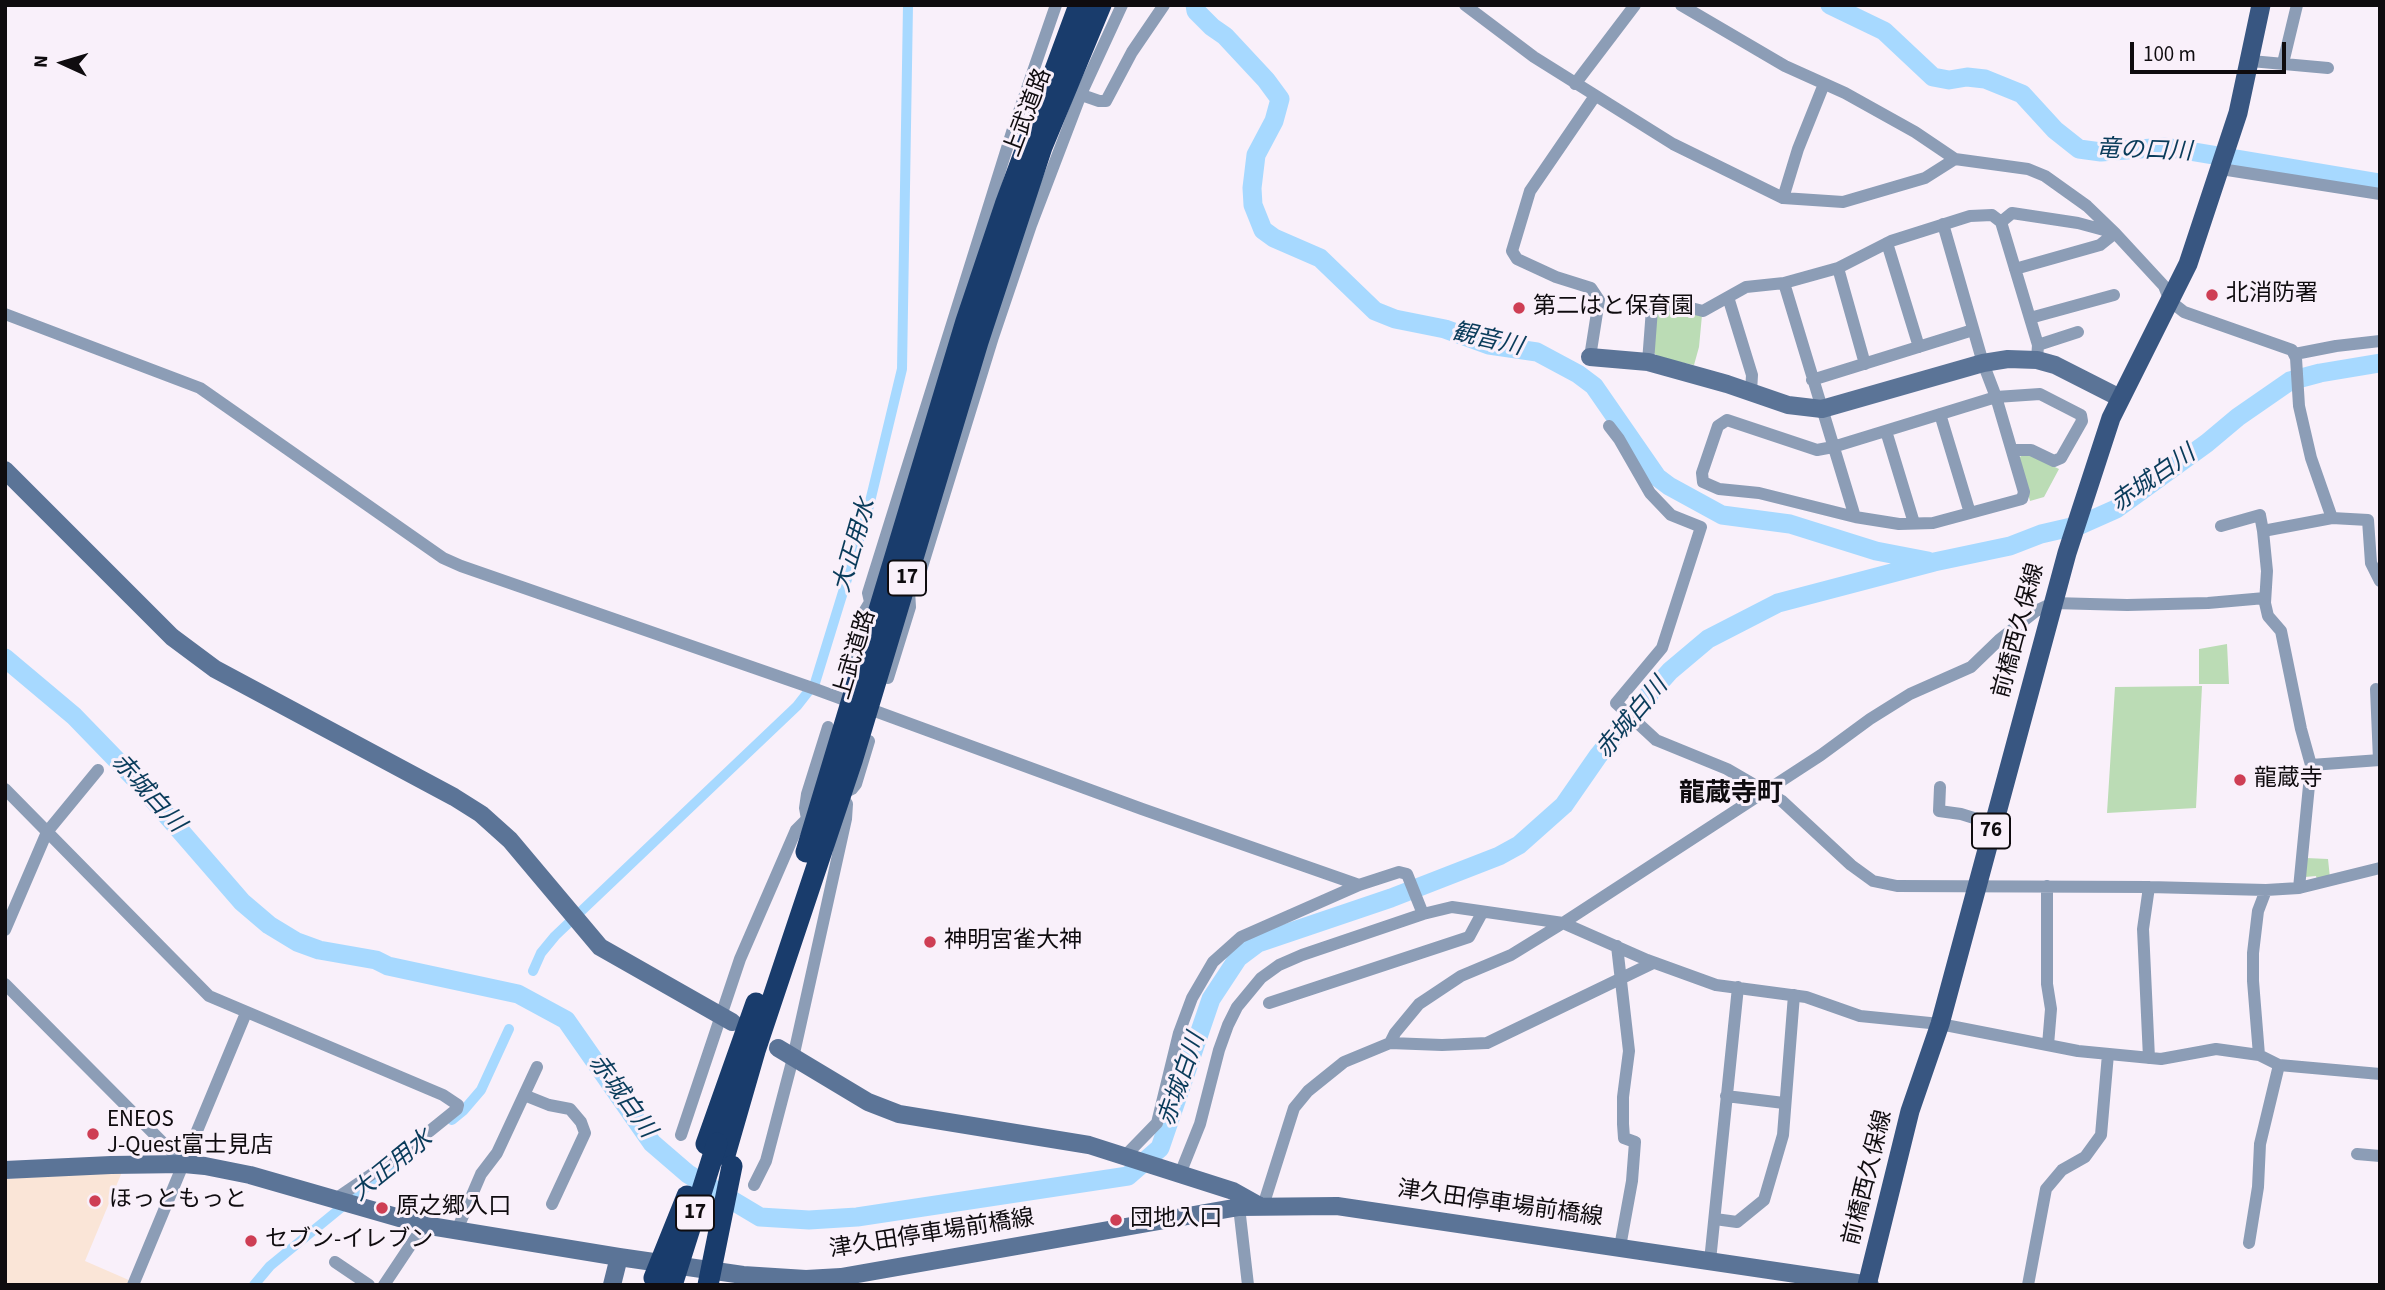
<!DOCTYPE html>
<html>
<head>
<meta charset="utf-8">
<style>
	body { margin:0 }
	#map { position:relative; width:2385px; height:1290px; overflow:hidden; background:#f9f0fa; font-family:"Source Sans 3",sans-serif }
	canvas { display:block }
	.frame { position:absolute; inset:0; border:7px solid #0f0c0f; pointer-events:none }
	.north { position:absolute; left:28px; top:28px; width:70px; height:70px; -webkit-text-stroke:5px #f9f0fa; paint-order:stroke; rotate:274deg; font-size:19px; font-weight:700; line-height:28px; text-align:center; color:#0f0c0f }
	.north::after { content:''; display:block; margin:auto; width:24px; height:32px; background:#0f0c0f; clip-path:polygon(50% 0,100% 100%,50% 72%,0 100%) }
	.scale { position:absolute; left:2130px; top:42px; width:156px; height:32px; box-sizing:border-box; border:4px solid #0f0c0f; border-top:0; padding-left:9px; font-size:21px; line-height:24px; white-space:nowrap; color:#0f0c0f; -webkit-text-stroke:5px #f9f0fa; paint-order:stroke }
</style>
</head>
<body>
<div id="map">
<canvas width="2385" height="1290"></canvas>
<div class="frame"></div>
<div class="north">N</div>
<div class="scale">100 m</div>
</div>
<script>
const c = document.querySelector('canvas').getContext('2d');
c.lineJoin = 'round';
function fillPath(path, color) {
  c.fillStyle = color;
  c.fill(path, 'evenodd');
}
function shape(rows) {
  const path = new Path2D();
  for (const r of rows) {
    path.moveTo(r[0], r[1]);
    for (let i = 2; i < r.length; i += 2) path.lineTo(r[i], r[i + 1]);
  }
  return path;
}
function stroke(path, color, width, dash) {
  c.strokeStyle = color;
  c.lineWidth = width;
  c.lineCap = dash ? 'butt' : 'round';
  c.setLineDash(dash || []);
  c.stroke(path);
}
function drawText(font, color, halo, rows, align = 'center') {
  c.font = font + ' "Source Sans 3","Noto Sans JP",sans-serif';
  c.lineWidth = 6;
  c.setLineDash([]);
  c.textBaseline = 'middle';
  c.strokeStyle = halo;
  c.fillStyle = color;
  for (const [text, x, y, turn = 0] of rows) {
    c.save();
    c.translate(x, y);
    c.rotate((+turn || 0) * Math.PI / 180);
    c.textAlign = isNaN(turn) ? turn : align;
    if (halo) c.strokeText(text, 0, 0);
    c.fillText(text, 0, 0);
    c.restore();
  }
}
fillPath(shape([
	[122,1172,85,1261,131,1281,130,1285,5,1285,5,1179]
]), '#fae5d7');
fillPath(shape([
	[1661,309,1679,310,1702,315,1699,347,1694,365,1660,358,1654,353,1656,314],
	[2022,454,2030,455,2059,469,2044,497,2030,501,2019,459],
	[2227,644,2229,684,2199,684,2199,649],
	[2202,686,2196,808,2107,813,2115,687],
	[2306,858,2328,859,2330,878,2317,880,2316,876,2305,877]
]), '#bbdcb5');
stroke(shape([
	[533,971,541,953,555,936,797,706,815,683,867,514,902,369,908,5],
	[452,1120,463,1111,481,1090,509,1029],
	[254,1285,270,1266,392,1166]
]), '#a7d9ff', 10);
stroke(shape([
	[1195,5,1196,11,1212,27,1225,36,1266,80,1280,99,1274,121,1256,155,1252,188,1253,205,1263,230,1274,238,1320,258,1375,311,1395,319,1445,329,1489,345,1537,352,1578,374,1594,386,1657,477,1669,486,1722,515,1790,524,1876,551,1928,561],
	[1830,5,1884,31,1933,77,1949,80,1967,77,1985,79,2022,94,2055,130,2079,149,2101,152,2165,147,2380,183],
	[5,658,74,716,137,781,242,902,269,925,297,942,319,950,376,960,388,966,518,994,566,1020,652,1143,688,1174,760,1217,809,1220,857,1217,1128,1176,1160,1148,1211,999,1238,958,1258,943,1391,898,1499,856,1519,845,1564,805,1598,756,1636,709,1670,671,1708,639,1778,603,1934,562,2010,546,2041,534,2080,525,2116,509,2207,443,2238,417,2290,381,2320,373,2380,363]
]), '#a7d9ff', 19);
stroke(shape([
	[1465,5,1534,57,1673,144,1783,198,1843,202,1925,178,1955,159],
	[1681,5,1785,66,1845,93,1915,132,1955,159,2028,169,2045,176,2087,206,2115,233,2164,286,2170,301,2184,312,2292,350,2296,358,2299,406,2311,458,2332,518],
	[2251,61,2328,68],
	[2283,63,2297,5],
	[1575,84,1635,5],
	[1076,93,1099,101,1106,101,1132,52,1164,5],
	[2221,169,2380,194],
	[1783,198,1798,149,1824,84],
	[2001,222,2012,213,2078,223,2115,233],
	[1943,224,1983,363,1996,397,2024,492,2022,499,1933,523,1899,524,1855,517,1759,493,1719,489,1703,482,1702,473,1718,426,1727,420,1817,450,1833,447,1996,397,2040,394,2081,415,2082,421,2061,458,2054,461,2031,450,2012,450],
	[1887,243,1919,347],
	[1838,268,1865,364],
	[2015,269,2100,245,2115,233],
	[1784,283,1855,517],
	[1728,297,1752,375,1751,392],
	[5,314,200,388,443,558,461,566,815,689,1142,809,1359,885],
	[2030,318,2114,295],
	[2038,345,2078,332],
	[2295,354,2336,346,2380,341],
	[1590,357,1599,300,1591,288,1556,277,1517,259,1512,251,1530,191,1595,96],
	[1648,362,1652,309,1659,305,1679,305,1703,311,1746,287,1784,283,1838,268,1891,241,1970,216,1992,215,2001,222,2038,345,2037,360],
	[1812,380,1973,330],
	[1940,414,1970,513],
	[1609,426,1619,439,1650,493,1671,515,1701,527,1662,648,1616,703,1656,740,1727,769,1782,801,1851,865,1873,881,1897,886,2149,887,2266,890,2299,888,2380,868],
	[1886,431,1914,523],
	[2221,526,2260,515,2263,531],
	[905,590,914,586,918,580,993,337,1031,225,1081,94,1122,5],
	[880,608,870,602,868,593,1012,132,1056,5],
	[847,665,861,617,870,602],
	[888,678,910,607,909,590],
	[2376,689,2379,760],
	[2311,765,2380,760],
	[1940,787,1939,811,1961,814,1993,824],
	[5,789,209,996,443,1095,458,1105,457,1109,400,1155,334,1200],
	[840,795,852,789,856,784,869,741],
	[807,819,805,808,807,794,828,727],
	[2047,886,2047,984,2051,1009,2048,1045],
	[2299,888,2311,765,2301,729,2281,631,2268,616,2265,603,2267,571,2263,531,2332,518,2368,520,2371,563,2380,581],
	[5,930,47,832,98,770],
	[1617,946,1629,1051,1623,1097,1623,1124,1624,1138,1635,1142,1632,1181,1620,1247],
	[5,984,184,1164],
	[1269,1003,1469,937,1482,913],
	[1390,1043,1442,1045,1487,1043,1653,963],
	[2259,1055,2253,981,2253,953,2258,911,2266,890],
	[2149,1058,2143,929,2149,887],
	[524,1095,549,1105,570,1109,581,1122,585,1133,552,1204],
	[1726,1096,1784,1103],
	[681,1135,740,959,796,830,807,819,817,814],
	[2357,1154,2380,1156],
	[1125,1156,1157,1123,1179,1033,1192,998,1213,962,1241,937,1359,885,1399,872,1407,874,1423,914],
	[1180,1174,1200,1124,1219,1050,1228,1025,1237,1007,1261,978,1279,965,1302,955,1423,914,1452,907,1563,923,1647,960,1716,985,1806,997,1860,1016,1940,1024,2078,1051,2161,1059,2216,1049,2259,1055,2279,1065,2380,1074],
	[754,1185,766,1161,793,1058,846,819,847,804,842,796],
	[1263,1206,1294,1108,1308,1091,1344,1062,1390,1043,1395,1033,1419,1004,1461,976,1511,955,1563,923,1821,755,1870,719,1910,694,1971,667,1999,640,2036,611,2053,603,2127,605,2208,603,2265,598],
	[1239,1207,1248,1285],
	[1715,1219,1737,1222,1764,1200,1783,1135,1794,995],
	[457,1230,481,1174,497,1153,537,1067],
	[2249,1243,2258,1187,2260,1144,2279,1065],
	[1710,1261,1738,987],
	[335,1262,369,1285],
	[133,1285,246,1013],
	[384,1285,424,1225],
	[2028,1285,2046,1189,2062,1170,2085,1157,2101,1135,2108,1054]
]), '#8c9db6', 12);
stroke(shape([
	[1590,357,1648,362,1727,384,1788,405,1822,409,1983,363,2008,359,2037,360,2055,365,2120,398],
	[5,470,172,637,215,669,454,797,481,814,510,840,600,947,732,1022],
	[778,1048,868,1102,899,1114,1089,1145,1233,1191,1258,1205],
	[5,1170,111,1165,184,1164,205,1166,250,1175,424,1225,619,1257,743,1275,806,1279,841,1277,1239,1207,1337,1206,1870,1285],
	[612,1285,619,1257]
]), '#5b7497', 18);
stroke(shape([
	[1867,1285,1910,1111,1940,1024,2067,553,2111,418,2188,264,2238,113,2261,5]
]), '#385681', 19);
stroke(shape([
	[806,852,966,321,1005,205,1079,5],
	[706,1144,756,1003],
	[725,1155,755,1051,852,761,978,342,1042,147,1101,5]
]), '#193c6c', 21);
stroke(shape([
	[654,1278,687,1196],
	[673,1282,717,1143],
	[708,1285,732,1166]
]), '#193c6c', 21);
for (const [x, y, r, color] of [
	[2212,295,7,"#ce3e54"],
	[1519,308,7,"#ce3e54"],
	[2240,780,7,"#ce3e54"],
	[930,942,7,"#ce3e54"],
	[93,1134,7,"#ce3e54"],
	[95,1201,7,"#ce3e54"],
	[382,1208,7,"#ce3e54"],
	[1116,1220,7,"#ce3e54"],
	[251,1241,7,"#ce3e54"]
]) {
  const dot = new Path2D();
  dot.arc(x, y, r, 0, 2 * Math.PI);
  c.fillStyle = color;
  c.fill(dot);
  stroke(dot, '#f9f0fa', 2.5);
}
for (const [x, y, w] of [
	[907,578,38],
	[1991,831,38],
	[695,1213,38]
]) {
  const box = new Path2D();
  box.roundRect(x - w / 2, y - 17.5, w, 35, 5);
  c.fillStyle = '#f9f0fa';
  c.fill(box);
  stroke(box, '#0f0c0f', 2);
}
drawText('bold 21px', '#0f0c0f', null, [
	["17",907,578],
	["76",1991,831],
	["17",695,1213]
]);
drawText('23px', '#0f0c0f', '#f9f0fa', [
	["上武道路",1029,113,-69],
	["前橋西久保線",2020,631,-75],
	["上武道路",856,655,-73],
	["前橋西久保線",1869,1178,-76],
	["津久田停車場前橋線",1500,1205,8],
	["津久田停車場前橋線",932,1235,-9]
]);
drawText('23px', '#0f0c0f', '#f9f0fa', [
	["北消防署",2226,295],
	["第二はと保育園",1533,308],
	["龍蔵寺",2254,780],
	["神明宮雀大神",944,942],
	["ENEOS",107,1121],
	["J-Quest富士見店",107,1147],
	["ほっともっと",109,1201],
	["原之郷入口",396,1208],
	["団地入口",1130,1220],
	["セブン-イレブン",265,1241]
], 'left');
drawText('italic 24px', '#093b5a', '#f9f0fa', [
	["竜の口川",2144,152,2],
	["観音川",1487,341,13],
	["赤城白川",2154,480,-35],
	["大正用水",856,546,-74],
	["赤城白川",1633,719,-50],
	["赤城白川",147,794,48],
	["赤城白川",1183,1080,-71],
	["赤城白川",621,1097,54],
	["大正用水",393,1167,-39]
]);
drawText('bold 26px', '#0f0c0f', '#f9f0fa', [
	["龍蔵寺町",1731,795]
]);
</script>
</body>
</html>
